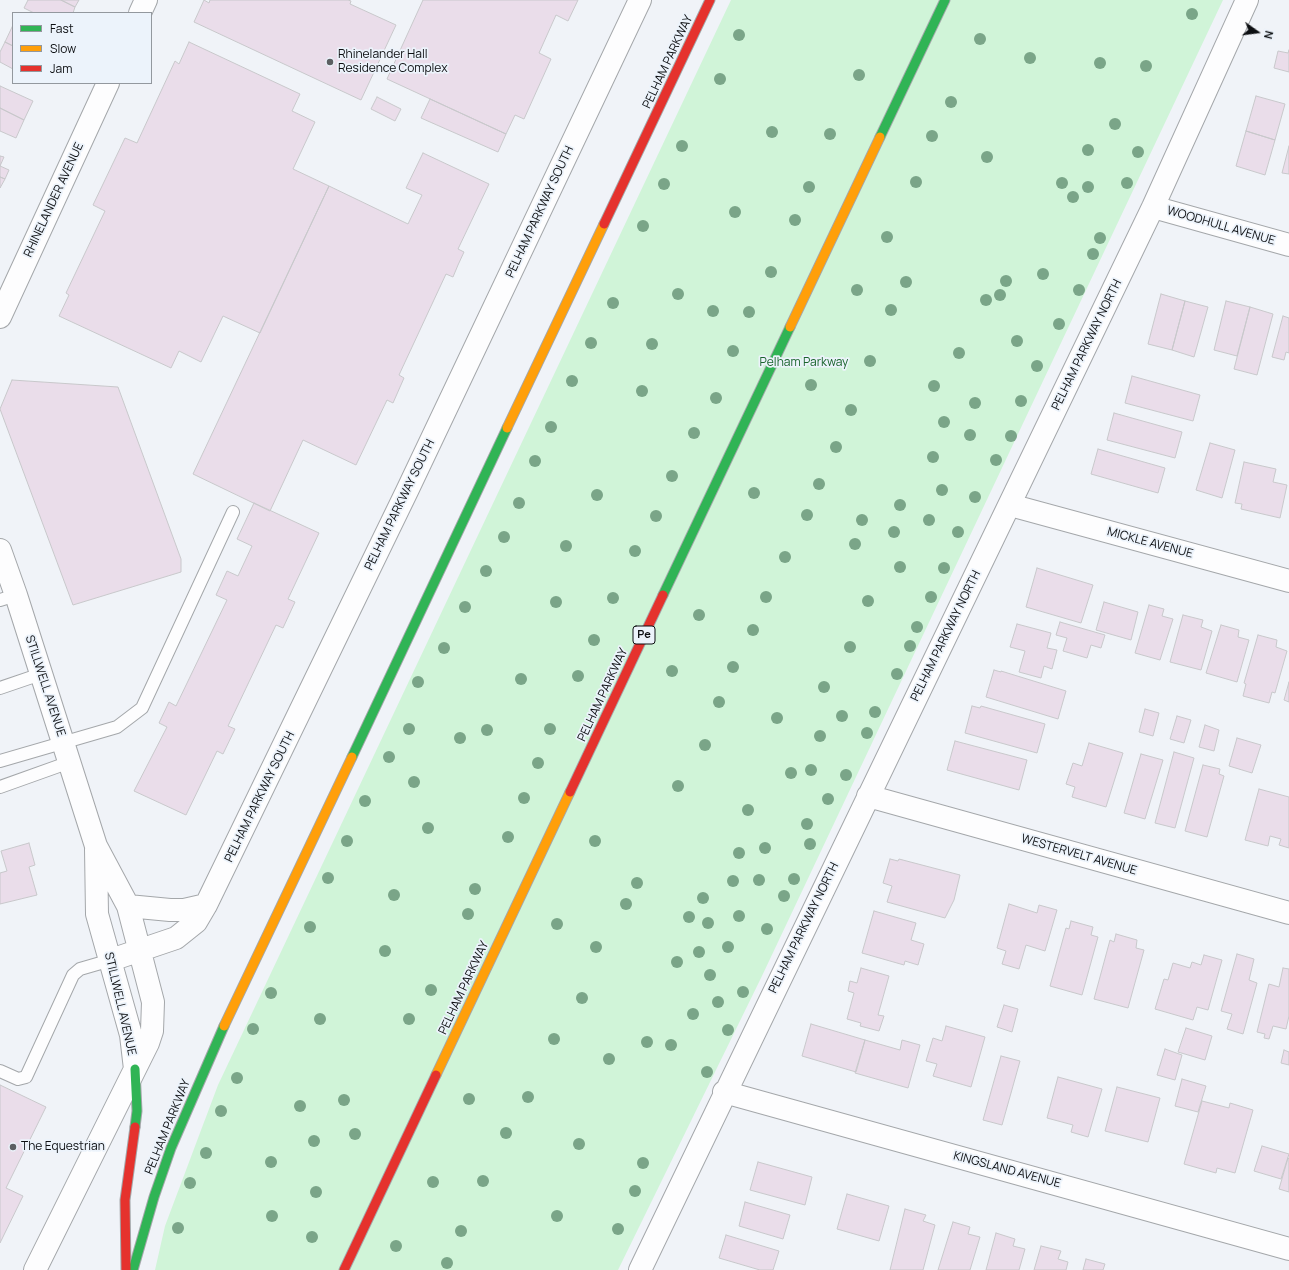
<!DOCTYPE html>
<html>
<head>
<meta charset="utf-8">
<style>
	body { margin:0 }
	#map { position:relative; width:1289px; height:1270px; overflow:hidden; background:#f0f3f8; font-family:Manrope,sans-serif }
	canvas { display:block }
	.legend { position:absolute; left:12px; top:12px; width:140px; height:72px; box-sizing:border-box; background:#ecf3fb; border:1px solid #93989e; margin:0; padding:5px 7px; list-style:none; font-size:12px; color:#0d0f12 }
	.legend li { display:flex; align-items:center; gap:8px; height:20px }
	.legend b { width:20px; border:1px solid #93989e }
	.north { position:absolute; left:1237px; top:12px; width:40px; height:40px; -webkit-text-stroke:3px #ecf3fb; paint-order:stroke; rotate:104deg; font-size:11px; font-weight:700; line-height:16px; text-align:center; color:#0d0f12 }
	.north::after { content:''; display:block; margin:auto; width:14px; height:18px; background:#0d0f12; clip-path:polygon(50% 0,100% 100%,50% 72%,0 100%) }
</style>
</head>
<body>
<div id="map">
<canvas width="1289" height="1270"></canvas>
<ul class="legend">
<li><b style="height:5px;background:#30b455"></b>Fast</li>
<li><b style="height:5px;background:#ff9f0a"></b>Slow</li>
<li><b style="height:5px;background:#e5322d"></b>Jam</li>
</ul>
<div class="north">N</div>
</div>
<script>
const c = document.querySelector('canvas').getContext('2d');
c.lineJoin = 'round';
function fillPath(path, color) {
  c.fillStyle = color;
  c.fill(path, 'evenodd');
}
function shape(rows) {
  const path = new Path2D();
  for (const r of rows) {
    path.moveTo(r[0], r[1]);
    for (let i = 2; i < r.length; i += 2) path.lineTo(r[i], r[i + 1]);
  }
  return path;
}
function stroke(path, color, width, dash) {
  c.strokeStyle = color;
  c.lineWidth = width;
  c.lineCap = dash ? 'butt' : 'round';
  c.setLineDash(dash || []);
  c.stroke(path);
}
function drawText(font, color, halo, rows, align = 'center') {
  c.font = font + ' Manrope,sans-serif';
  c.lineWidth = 3.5;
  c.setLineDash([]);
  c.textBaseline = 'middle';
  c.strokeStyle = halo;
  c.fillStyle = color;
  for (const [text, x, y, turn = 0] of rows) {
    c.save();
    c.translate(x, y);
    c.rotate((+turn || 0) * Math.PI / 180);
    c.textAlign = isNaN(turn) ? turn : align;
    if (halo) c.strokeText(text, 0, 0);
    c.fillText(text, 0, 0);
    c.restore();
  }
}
fillPath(shape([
	[731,0,1223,0,761,978,618,1270,155,1270,165,1226,218,1085]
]), '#d0f4d8');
const building = shape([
	[28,0,61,0,75,7,73,13,34,13,24,8,28,0],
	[61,0,79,0,75,7,61,0],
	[204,0,209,3,210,0,348,0,351,1,350,4,396,25,361,100,194,22,204,0],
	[423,0,578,0,568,21,556,15,539,53,551,59,524,119,515,115,506,134,387,79,423,0],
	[13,25,13,46,5,42,13,25],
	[5,42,13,46,13,69,0,62,0,52,5,42],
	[189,42,300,94,292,111,315,122,293,169,329,186,260,333,223,316,201,362,179,351,171,368,59,316,69,295,66,293,105,211,93,205,125,138,137,143,175,61,179,64,189,42],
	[1289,50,1289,72,1274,68,1278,51,1288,53,1289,50],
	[0,86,33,101,24,120,0,108,0,86],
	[1256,96,1285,104,1275,140,1246,131,1256,96],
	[377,97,401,109,395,121,371,109,377,97],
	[430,99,506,134,498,152,421,118,430,99],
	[0,108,24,120,16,138,0,131,0,108],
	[1246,131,1275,140,1265,175,1236,166,1246,131],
	[1289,146,1289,174,1282,173,1289,146],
	[423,153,489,184,458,249,464,252,458,265,453,277,446,274,399,375,404,378,393,403,387,400,356,465,303,440,270,511,193,474,329,186,408,224,422,195,406,188,423,153],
	[0,156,4,157,0,166,0,156],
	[0,166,9,170,5,179,0,177,0,166],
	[0,177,5,179,0,188,0,177],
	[1161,294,1185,301,1172,350,1148,344,1161,294],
	[1185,301,1208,307,1194,357,1172,350,1185,301],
	[1226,301,1250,307,1237,356,1214,350,1226,301],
	[1250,307,1273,314,1257,375,1234,369,1250,307],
	[1283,316,1289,318,1289,353,1286,352,1284,360,1272,357,1283,316],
	[1132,376,1200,395,1193,421,1125,403,1132,376],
	[12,380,118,387,181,559,181,572,73,605,0,409,12,380],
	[1114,413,1182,432,1175,458,1107,440,1114,413],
	[1210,443,1235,450,1222,498,1196,490,1210,443],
	[1098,449,1165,468,1158,493,1091,474,1098,449],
	[1244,462,1276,469,1273,482,1287,485,1280,518,1241,509,1242,504,1235,503,1244,462],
	[254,503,319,533,288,599,295,602,283,628,276,625,228,726,235,729,223,754,217,751,186,815,134,791,167,727,159,723,169,702,176,706,227,600,216,595,227,571,238,576,252,546,237,539,254,503],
	[1037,568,1093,585,1081,623,1026,607,1037,568],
	[1104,602,1138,612,1131,640,1096,630,1104,602],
	[1149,605,1164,609,1162,616,1173,619,1160,660,1135,653,1149,605],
	[1183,615,1203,620,1201,627,1212,631,1201,670,1170,662,1183,615],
	[1060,622,1105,635,1101,648,1091,645,1087,658,1063,651,1067,638,1056,635,1060,622],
	[1017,624,1051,633,1047,648,1057,650,1052,669,1044,666,1041,678,1019,672,1025,651,1010,647,1017,624],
	[1221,625,1239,630,1238,637,1249,640,1237,682,1206,673,1221,625],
	[1258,635,1277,640,1276,647,1287,651,1275,693,1272,692,1269,703,1243,696,1246,684,1244,683,1258,635],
	[994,670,1001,672,1001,671,1066,691,1058,719,986,697,994,670],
	[1289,682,1289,702,1284,700,1289,682],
	[972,706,980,708,981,706,1045,724,1037,753,965,733,972,706],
	[1145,709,1159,713,1153,736,1139,732,1145,709],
	[1177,716,1191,720,1184,743,1170,739,1177,716],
	[1205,725,1219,730,1214,751,1199,747,1205,725],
	[1237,738,1261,745,1252,773,1229,766,1237,738],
	[955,741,1027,760,1019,790,947,770,955,741],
	[1089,743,1123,753,1106,807,1072,797,1075,787,1066,784,1073,763,1082,766,1089,743],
	[1174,752,1194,758,1175,828,1155,823,1174,752],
	[1141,754,1163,760,1145,819,1124,813,1141,754],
	[1203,765,1220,769,1219,774,1224,776,1207,837,1185,831,1203,765],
	[1259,789,1289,797,1289,848,1279,845,1281,839,1270,836,1268,846,1245,840,1259,789],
	[29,843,35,865,29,867,37,895,0,904,0,873,7,871,1,851,29,843],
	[890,859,898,861,899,859,960,875,954,900,945,918,887,902,892,886,883,883,890,859],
	[1009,904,1037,913,1039,905,1057,910,1045,951,1026,945,1019,969,1002,964,1006,951,997,948,1009,904],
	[874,911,916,923,911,940,924,944,918,965,905,961,904,965,862,953,874,911],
	[1071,921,1093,927,1091,935,1098,937,1082,995,1050,986,1066,928,1069,929,1071,921],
	[1116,934,1137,940,1136,948,1144,950,1128,1008,1094,999,1110,940,1114,942,1116,934],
	[1237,954,1254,959,1249,980,1257,983,1243,1034,1227,1029,1232,1014,1221,1011,1237,954],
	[1204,955,1222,960,1208,1010,1197,1007,1193,1020,1155,1009,1164,979,1168,980,1173,963,1190,968,1192,962,1201,965,1204,955],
	[861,968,889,976,878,1015,884,1016,879,1031,860,1026,861,1023,847,1019,854,993,848,991,850,981,857,983,861,968],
	[1283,968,1289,969,1289,1016,1286,1029,1273,1026,1269,1039,1264,1038,1265,1034,1257,1032,1269,984,1279,987,1283,968],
	[1004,1005,1018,1009,1012,1032,997,1027,1004,1005],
	[811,1024,865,1040,856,1072,802,1056,811,1024],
	[946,1026,985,1037,971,1087,933,1076,937,1064,926,1061,933,1038,942,1041,946,1026],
	[1186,1028,1212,1036,1205,1060,1178,1052,1186,1028],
	[865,1040,900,1050,902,1040,920,1045,908,1088,855,1073,865,1040],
	[1165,1049,1182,1055,1175,1080,1157,1075,1165,1049],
	[1284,1050,1289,1052,1289,1065,1281,1063,1284,1050],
	[1001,1056,1020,1061,1002,1125,983,1120,1001,1056],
	[1058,1077,1102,1089,1088,1137,1071,1132,1073,1125,1047,1118,1058,1077],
	[1182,1079,1206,1086,1198,1112,1175,1106,1182,1079],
	[0,1085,46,1107,6,1188,23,1196,0,1243,0,1085],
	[1117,1087,1160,1098,1148,1142,1105,1131,1117,1087],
	[1202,1101,1229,1108,1230,1103,1253,1110,1235,1173,1217,1168,1216,1173,1184,1164,1202,1101],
	[1262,1146,1289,1154,1281,1179,1254,1171,1262,1146],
	[1288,1158,1289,1159,1289,1192,1279,1189,1288,1158],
	[758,1162,812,1177,805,1205,750,1190,758,1162],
	[847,1194,889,1206,879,1241,837,1229,847,1194],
	[745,1202,790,1215,783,1239,739,1226,745,1202],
	[905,1209,926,1215,923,1221,935,1225,923,1270,890,1270,905,1209],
	[953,1222,970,1227,968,1234,980,1237,970,1270,938,1270,953,1222],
	[996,1233,1015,1239,1013,1246,1025,1249,1019,1270,986,1270,996,1233],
	[726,1235,779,1251,773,1270,760,1270,719,1258,726,1235],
	[1041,1246,1061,1251,1058,1259,1068,1262,1066,1270,1034,1270,1041,1246],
	[1086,1259,1105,1264,1103,1270,1083,1270,1086,1259]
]);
fillPath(building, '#eaddea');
stroke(building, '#c8c8cb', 1);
const lane = shape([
	[0,600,16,595],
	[0,688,41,674],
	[0,761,117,727,142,708,233,512],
	[0,787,70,762],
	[0,1071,18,1079,26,1077,73,975,80,969,111,960]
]);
const street = shape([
	[140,13,146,0],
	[1153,207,1289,245],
	[0,317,108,83],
	[1010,505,1289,581],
	[0,550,16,595,96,846,128,906,153,1002,152,1031,148,1043,35,1270],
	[868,796,1289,913],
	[96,849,97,914,131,1035,135,1069],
	[128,906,170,910,184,910,206,905],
	[111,960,176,938,196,922,206,905,407,491,640,0],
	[724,1092,1289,1249],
	[640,1270,1153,207,1247,0]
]);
const fast = shape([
	[880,137,945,0],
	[663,595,790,327],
	[352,757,507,428],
	[135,1069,137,1111,135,1127],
	[133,1270,154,1197,171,1148,224,1026]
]);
const slow = shape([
	[790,327,880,137],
	[507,428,604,224],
	[224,1026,352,757],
	[436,1075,570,792]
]);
const jam = shape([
	[604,224,710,0],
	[570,792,663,595],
	[126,1269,125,1200,135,1127],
	[344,1270,436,1075]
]);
stroke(lane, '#a4a7aa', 14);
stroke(street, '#a4a7aa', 24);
stroke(fast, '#a4a7aa', 11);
stroke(slow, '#a4a7aa', 11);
stroke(jam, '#a4a7aa', 11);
stroke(lane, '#fdfdfe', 12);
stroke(street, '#fdfdfe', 22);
stroke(fast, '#30b455', 9);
stroke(slow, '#ff9f0a', 9);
stroke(jam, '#e5322d', 9);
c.fillStyle = '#7aa588';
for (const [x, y] of [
	[1192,14],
	[739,35],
	[980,39],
	[1030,58],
	[1100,63],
	[1146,66],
	[859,75],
	[720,79],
	[951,102],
	[1115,124],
	[772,132],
	[830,134],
	[932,136],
	[682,146],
	[1088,150],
	[1138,152],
	[987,157],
	[916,182],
	[1062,183],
	[1127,183],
	[664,184],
	[809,187],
	[1088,187],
	[1073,197],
	[735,212],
	[795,220],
	[643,226],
	[887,237],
	[1100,238],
	[1093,254],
	[771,272],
	[1043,274],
	[1006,281],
	[906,282],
	[857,290],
	[1079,290],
	[678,294],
	[1000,295],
	[986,300],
	[613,303],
	[891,310],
	[713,311],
	[749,312],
	[1059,324],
	[1017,341],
	[591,343],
	[652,344],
	[733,351],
	[959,353],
	[870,361],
	[1037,366],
	[572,381],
	[811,385],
	[934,386],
	[642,391],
	[716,398],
	[1021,401],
	[975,403],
	[851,410],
	[944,422],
	[551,427],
	[694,433],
	[970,435],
	[1011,436],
	[836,447],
	[933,457],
	[996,460],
	[535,461],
	[672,476],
	[819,484],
	[942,490],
	[754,493],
	[597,495],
	[975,497],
	[519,503],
	[900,505],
	[807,515],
	[656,516],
	[862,520],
	[929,520],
	[894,532],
	[958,532],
	[504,537],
	[855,544],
	[566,546],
	[635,551],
	[785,557],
	[900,567],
	[944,568],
	[486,571],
	[766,597],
	[931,597],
	[613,598],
	[868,601],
	[556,602],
	[465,607],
	[699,615],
	[917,627],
	[753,630],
	[594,640],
	[910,646],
	[850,647],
	[444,648],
	[733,667],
	[672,671],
	[897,674],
	[578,676],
	[521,679],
	[418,682],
	[824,687],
	[719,702],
	[875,712],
	[842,716],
	[777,718],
	[409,729],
	[550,729],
	[487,730],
	[867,733],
	[820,736],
	[460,738],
	[705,745],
	[389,757],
	[538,763],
	[811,770],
	[791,773],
	[846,775],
	[414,782],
	[678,786],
	[524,798],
	[828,799],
	[365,801],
	[748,810],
	[807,824],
	[428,828],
	[508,837],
	[347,841],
	[595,841],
	[810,844],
	[765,848],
	[739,853],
	[328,878],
	[794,879],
	[759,880],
	[733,881],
	[637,883],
	[475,889],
	[394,895],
	[784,896],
	[703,898],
	[626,904],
	[468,914],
	[739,916],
	[689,917],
	[708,923],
	[557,924],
	[310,927],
	[767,929],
	[596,947],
	[728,947],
	[385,951],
	[699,952],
	[677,962],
	[710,975],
	[431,990],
	[743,992],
	[271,993],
	[582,998],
	[718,1002],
	[693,1014],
	[320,1019],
	[409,1019],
	[253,1029],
	[728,1030],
	[554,1039],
	[647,1042],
	[671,1045],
	[609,1059],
	[707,1072],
	[237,1078],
	[528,1097],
	[469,1099],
	[344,1100],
	[300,1106],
	[221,1111],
	[506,1133],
	[355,1134],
	[314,1141],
	[579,1144],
	[206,1153],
	[271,1162],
	[643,1163],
	[483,1181],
	[433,1182],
	[190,1183],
	[635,1191],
	[316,1192],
	[272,1216],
	[557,1216],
	[178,1228],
	[618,1229],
	[461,1231],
	[312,1237],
	[396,1246],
	[447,1263]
]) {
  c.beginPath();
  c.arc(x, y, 6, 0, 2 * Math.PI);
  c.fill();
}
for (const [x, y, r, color] of [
	[330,62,4,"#5c5f62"],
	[13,1147,4,"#5c5f62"]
]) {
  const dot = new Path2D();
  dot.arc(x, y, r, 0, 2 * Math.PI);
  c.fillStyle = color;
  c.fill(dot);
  stroke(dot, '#ecf3fb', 1.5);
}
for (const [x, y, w] of [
	[644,635,22]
]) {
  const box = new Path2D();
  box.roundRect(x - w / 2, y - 9, w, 18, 3);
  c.fillStyle = '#ecf3fb';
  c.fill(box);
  stroke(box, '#0d0f12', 1);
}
drawText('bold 11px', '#0d0f12', null, [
	["Pe",644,635]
]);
drawText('12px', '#0d0f12', '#ecf3fb', [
	["Rhinelander Hall",338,55],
	["Residence Complex",338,69],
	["The Equestrian",21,1147]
], 'left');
drawText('12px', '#0d0f12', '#ecf3fb', [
	["PELHAM PARKWAY",668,62,-65],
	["RHINELANDER AVENUE",54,200,-65],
	["PELHAM PARKWAY SOUTH",540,212,-65],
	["WOODHULL AVENUE",1221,226,16],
	["PELHAM PARKWAY NORTH",1087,345,-64],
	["PELHAM PARKWAY SOUTH",400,505,-64],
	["MICKLE AVENUE",1150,543,15],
	["PELHAM PARKWAY NORTH",946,636,-64],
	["STILLWELL AVENUE",45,686,72],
	["PELHAM PARKWAY",603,695,-65],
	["PELHAM PARKWAY SOUTH",260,797,-64],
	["WESTERVELT AVENUE",1079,855,16],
	["PELHAM PARKWAY NORTH",804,928,-64],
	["PELHAM PARKWAY",464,988,-65],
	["STILLWELL AVENUE",120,1004,77],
	["PELHAM PARKWAY",168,1127,-68],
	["KINGSLAND AVENUE",1007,1170,15]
]);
drawText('12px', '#1a652d', '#ecf3fb', [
	["Pelham Parkway",804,363]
]);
</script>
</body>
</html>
